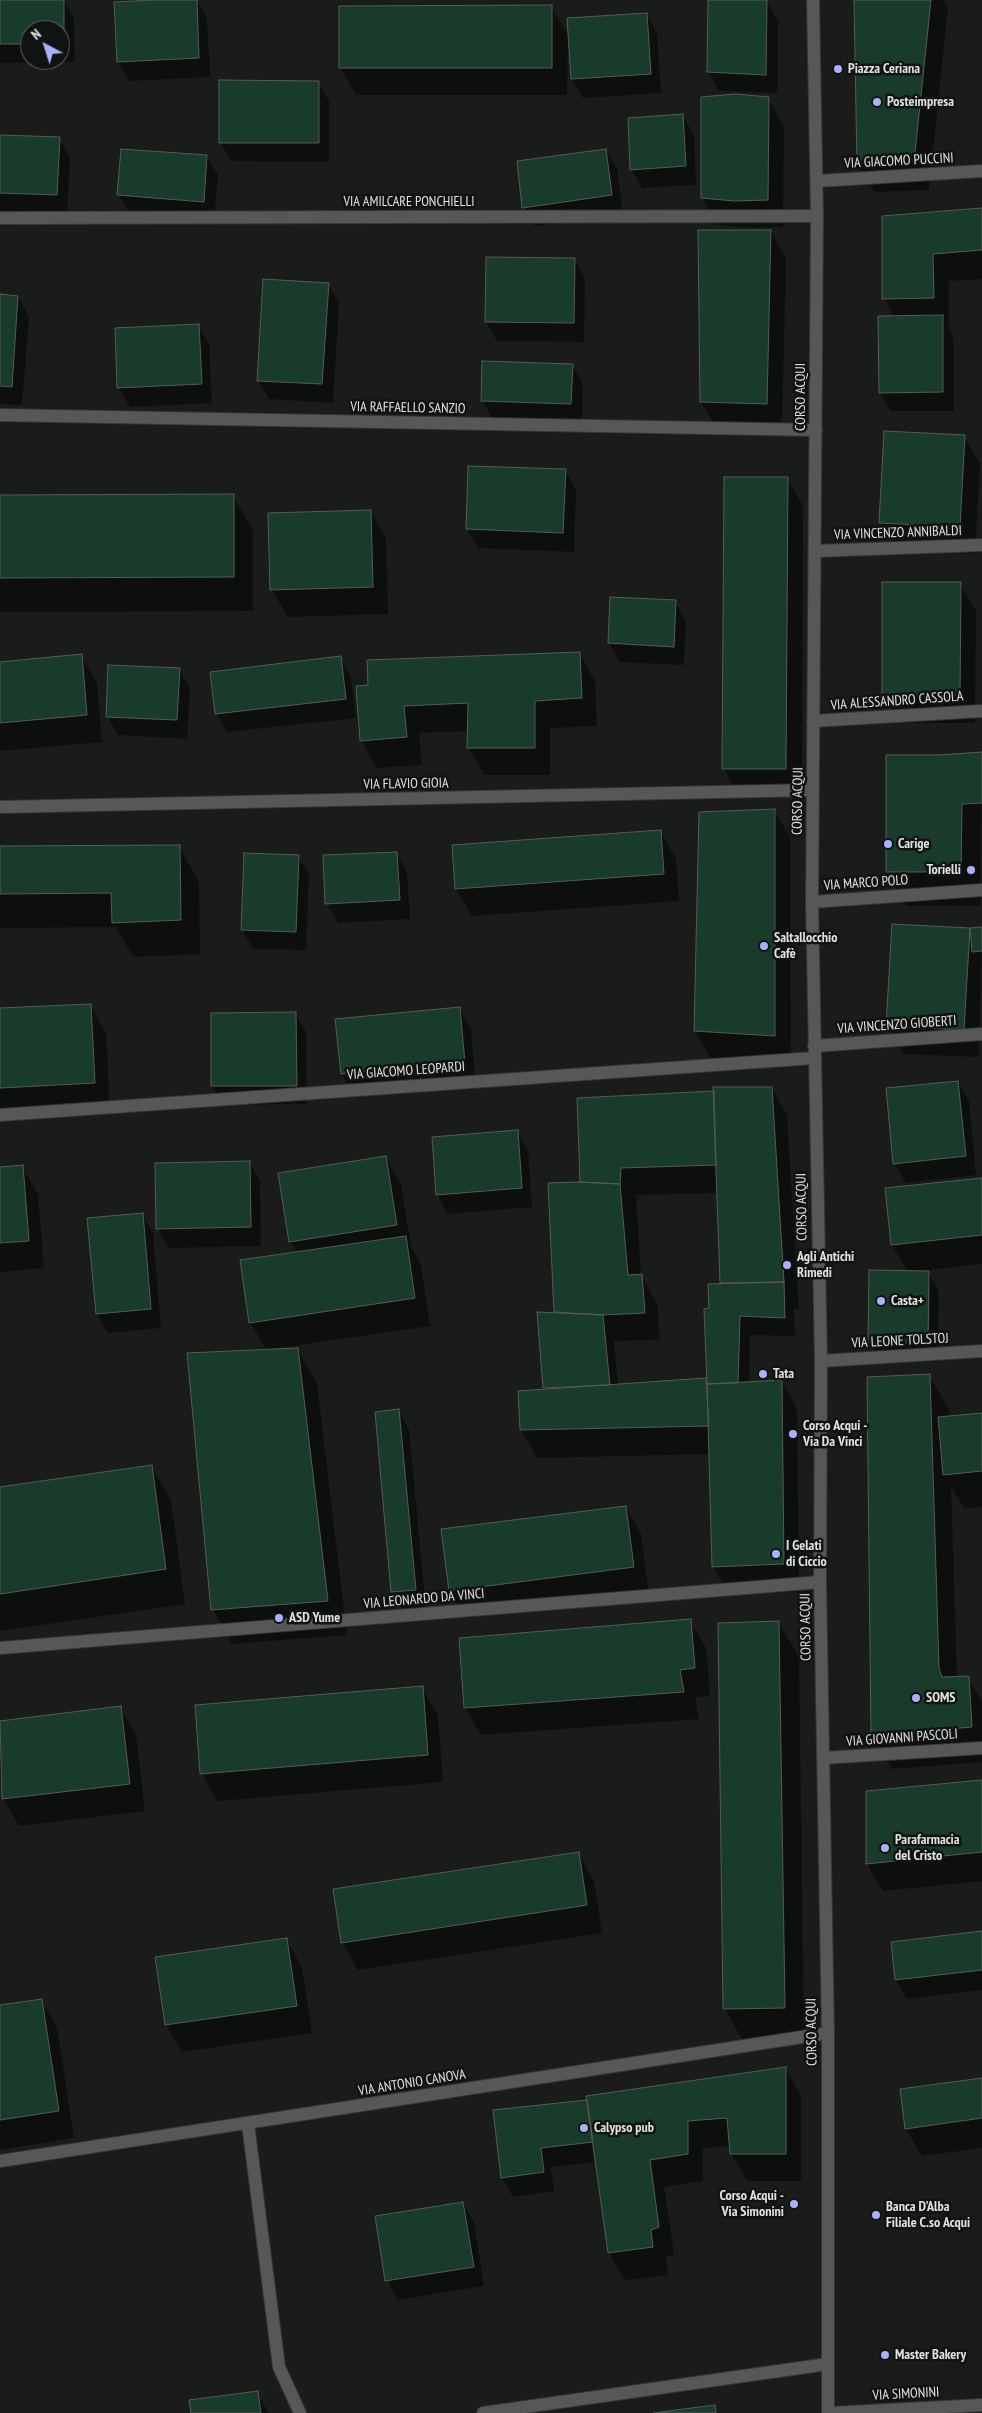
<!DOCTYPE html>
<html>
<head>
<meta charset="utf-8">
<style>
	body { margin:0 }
	#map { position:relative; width:982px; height:2413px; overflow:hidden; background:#1a1c1b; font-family:"PT Sans Narrow",sans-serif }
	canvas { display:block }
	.north { position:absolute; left:20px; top:20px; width:50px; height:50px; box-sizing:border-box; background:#111312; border:1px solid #646564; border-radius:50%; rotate:320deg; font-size:14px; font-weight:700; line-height:20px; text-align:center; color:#e0e1e0 }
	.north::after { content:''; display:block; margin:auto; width:18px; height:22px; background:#a9b0fc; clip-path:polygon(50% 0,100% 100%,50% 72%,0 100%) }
</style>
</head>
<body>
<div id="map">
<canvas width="982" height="2413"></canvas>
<div class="north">N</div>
</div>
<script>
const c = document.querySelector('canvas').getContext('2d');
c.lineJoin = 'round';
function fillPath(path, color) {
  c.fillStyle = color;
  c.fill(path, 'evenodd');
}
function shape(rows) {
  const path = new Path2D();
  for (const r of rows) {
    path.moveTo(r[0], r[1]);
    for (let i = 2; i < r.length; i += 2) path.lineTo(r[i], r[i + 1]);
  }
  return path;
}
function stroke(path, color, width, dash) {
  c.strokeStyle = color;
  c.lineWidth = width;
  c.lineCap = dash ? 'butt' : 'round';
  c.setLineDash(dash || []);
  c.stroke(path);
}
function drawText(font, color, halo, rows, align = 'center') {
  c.font = font + ' "PT Sans Narrow",sans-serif';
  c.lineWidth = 5;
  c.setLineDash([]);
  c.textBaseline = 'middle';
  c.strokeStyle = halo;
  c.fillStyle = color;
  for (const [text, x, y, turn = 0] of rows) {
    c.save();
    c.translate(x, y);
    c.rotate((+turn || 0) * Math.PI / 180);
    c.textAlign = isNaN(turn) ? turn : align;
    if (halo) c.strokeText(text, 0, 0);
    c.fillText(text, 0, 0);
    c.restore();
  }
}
fillPath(shape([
	[64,0,74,18,75,62,0,63,0,1],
	[30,30,60,30,60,60,30,60],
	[179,0,196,0,207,18,210,77,129,81,118,62],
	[709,0,767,2,778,21,777,93,719,91,708,72],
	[855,0,943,0,948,8,929,190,874,192,858,164],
	[551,6,568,35,567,95,356,95,340,68],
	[646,14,657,33,661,93,583,98,572,79],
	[318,82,329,101,329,162,231,161,220,142],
	[768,98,784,126,783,227,751,228,718,225,702,198],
	[683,116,694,135,696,185,642,188,631,169],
	[0,136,59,138,70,157,67,214,0,212],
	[606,150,617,169,623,214,535,226,524,207],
	[206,156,218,175,214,220,130,214,119,195],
	[982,210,982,279,949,281,949,325,947,325,953,335,954,411,891,411,880,392,894,317,884,298],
	[771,231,786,259,782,431,717,429,701,402],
	[574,259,585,278,584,342,497,341,486,322],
	[328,284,339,303,333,403,269,399,258,380],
	[0,296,18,297,29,316,22,405,0,404],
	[198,325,209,344,212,403,130,407,119,388],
	[572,365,583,384,582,423,493,420,482,400],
	[964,436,980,464,975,554,896,550,880,522],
	[565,470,576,490,574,552,478,548,467,529],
	[787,478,803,506,802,796,739,796,724,769],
	[233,496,253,530,253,611,0,612,0,497],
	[370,511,386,538,388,614,288,617,272,590],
	[960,584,976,611,975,723,899,723,883,696],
	[675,602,686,621,684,665,620,662,609,643],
	[579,653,595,681,597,726,550,728,550,775,484,775,469,748,469,731,419,733,422,765,377,768,361,740,357,687],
	[81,656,97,683,102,742,0,751,0,663],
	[340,658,351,677,356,718,227,732,216,713],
	[179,669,190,688,187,739,118,735,107,716],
	[982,753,980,906,907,906,887,872,938,756],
	[774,810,790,837,791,1063,711,1059,695,1031,700,813],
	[660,831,676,859,679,901,472,916,456,889,454,846],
	[0,847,179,847,199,881,200,954,133,957,116,927,0,928],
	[396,853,407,872,410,919,338,923,327,904],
	[298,856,309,875,306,950,253,949,242,929],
	[893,925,982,928,979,1057,903,1054,887,1026],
	[90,1005,106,1033,110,1110,0,1116,0,1009],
	[460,1009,471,1028,475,1081,353,1093,342,1074],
	[295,1013,306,1032,307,1104,223,1105,212,1086,212,1014],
	[958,1082,969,1101,976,1175,906,1183,895,1164,887,1090],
	[772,1088,787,1115,799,1309,794,1309,795,1336,750,1335,749,1383,781,1381,797,1408,799,1592,729,1594,713,1566,711,1454,537,1458,521,1430,519,1392,545,1390,538,1313,555,1314,549,1184,581,1184],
	[718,1193,722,1285,708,1384,706,1380,618,1386,614,1341,660,1340,657,1303,641,1275,636,1195],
	[517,1131,528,1150,532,1207,448,1214,437,1194],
	[386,1158,401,1185,411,1246,421,1265,430,1326,272,1349,272,1351,298,1350,317,1384,347,1635,232,1644,213,1609,267,1351,250,1322,297,1253,290,1241],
	[249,1162,260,1181,261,1246,169,1248,158,1229],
	[22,1167,38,1194,44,1268,0,1272,0,1169],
	[982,1179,982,1264,927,1270,939,1291,938,1362,880,1361,869,1342,908,1272,892,1245],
	[927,1289,930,1289,929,1350,927,1350],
	[142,1214,153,1233,161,1328,108,1333,97,1314],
	[929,1375,949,1409,949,1418,982,1414,982,1507,964,1508,951,1486,957,1678,968,1678,982,1701,982,1762,892,1769,872,1735],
	[398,1411,409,1430,426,1609,404,1611,393,1592],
	[151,1466,171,1500,185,1604,0,1631,0,1488],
	[626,1507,641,1534,649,1595,466,1618,450,1590],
	[690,1621,706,1648,710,1695,695,1698,699,1719,481,1735,465,1708],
	[779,1623,799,1657,804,2042,744,2043,725,2009,719,1624],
	[422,1688,438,1715,443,1782,218,1801,202,1774],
	[120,1708,136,1735,145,1811,19,1826,3,1799,0,1775,0,1722],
	[982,1781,982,1881,883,1891,867,1864],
	[578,1853,594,1881,602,1933,358,1970,342,1942],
	[982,1933,982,1990,907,1999,896,1980],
	[286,1939,302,1967,312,2033,182,2052,166,2025],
	[41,2000,57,2027,74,2138,0,2150,0,2007],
	[785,2068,801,2095,801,2181,747,2181,731,2154,730,2146,703,2148,703,2181,664,2187,674,2254,666,2257,668,2275,625,2280,609,2253,597,2162,551,2167,554,2191,513,2197,502,2178,588,2101],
	[982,2079,982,2148,922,2156,906,2129],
	[463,2203,474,2222,484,2286,398,2300,387,2280],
	[257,2393,269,2413,192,2413]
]), '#0007');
const building = shape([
	[0,0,64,0,64,43,60,43,60,30,30,30,30,44,0,44,0,0],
	[155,0,197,0,199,58,117,62,114,2,155,0],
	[708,0,767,0,766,75,707,72,708,0],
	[854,0,931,0,914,162,857,165,854,0],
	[552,5,552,68,339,68,339,6,552,5],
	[647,13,651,74,571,79,567,18,647,13],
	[219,80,319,81,319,143,219,143,219,80],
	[735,94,769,97,768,200,734,201,701,198,701,97,735,94],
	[683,114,686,166,630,170,628,118,683,114],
	[0,135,60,137,57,195,0,193,0,135],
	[121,149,207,155,204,202,117,195,121,149],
	[606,149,612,195,522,208,517,161,606,149],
	[982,208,982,250,933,254,934,298,882,299,882,216,982,208],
	[698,230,771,230,767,404,700,402,698,230],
	[486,257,575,258,574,323,485,322,486,257],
	[263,279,329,283,322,384,257,381,263,279],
	[0,294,18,296,12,387,0,386,0,294],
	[943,315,943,392,879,393,878,316,943,315],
	[199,324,202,384,117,388,115,328,199,324],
	[482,361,573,364,571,404,481,401,482,361],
	[884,431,965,435,960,527,879,523,884,431],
	[468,466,566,469,563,533,466,529,468,466],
	[724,477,788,477,786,769,722,769,724,477],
	[234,494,234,577,0,578,0,495,234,494],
	[371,510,373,587,270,590,268,513,371,510],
	[882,582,961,582,960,696,882,696,882,582],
	[610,597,676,600,674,647,608,643,610,597],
	[580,652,582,698,535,701,535,748,467,748,468,703,404,706,407,737,360,741,356,686,368,685,367,660,580,652],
	[82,654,87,715,0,723,0,662,82,654],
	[341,656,346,699,215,714,210,672,341,656],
	[108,665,180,668,177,720,106,717,108,665],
	[982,752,982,803,962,804,961,872,886,872,886,755,938,755,982,752],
	[775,809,775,1036,694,1031,699,812,775,809],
	[661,830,664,874,455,889,452,845,661,830],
	[180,845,181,920,112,923,111,893,0,894,0,846,180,845],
	[397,852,400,900,325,904,323,855,397,852],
	[244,853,299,855,296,932,241,930,244,853],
	[892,924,970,928,964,1030,886,1026,892,924],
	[982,927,982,951,972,952,970,928,982,927],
	[91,1004,95,1083,0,1088,0,1008,91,1004],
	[460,1007,465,1063,341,1074,335,1019,460,1007],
	[296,1012,297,1086,211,1086,211,1013,296,1012],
	[958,1081,966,1156,893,1164,886,1088,958,1081],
	[713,1087,772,1087,784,1282,720,1283,713,1087],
	[714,1091,716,1165,621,1168,620,1184,580,1182,577,1098,714,1091],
	[518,1130,522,1188,436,1195,432,1137,518,1130],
	[386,1156,397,1225,289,1242,278,1173,386,1156],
	[250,1161,251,1227,156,1229,155,1163,250,1161],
	[23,1165,29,1241,0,1243,0,1167,23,1165],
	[982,1178,982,1235,891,1245,885,1188,982,1178],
	[580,1182,620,1184,628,1275,642,1274,645,1313,603,1315,554,1312,548,1183,580,1182],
	[143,1213,151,1309,96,1314,87,1218,143,1213],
	[406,1236,415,1298,249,1323,240,1260,406,1236],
	[869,1270,929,1271,928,1343,868,1343,869,1270],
	[784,1282,785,1318,740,1316,738,1383,707,1384,704,1309,709,1308,708,1284,784,1282],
	[537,1312,603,1315,610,1385,543,1388,537,1312],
	[298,1348,328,1601,211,1610,187,1353,298,1348],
	[930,1374,939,1668,942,1677,969,1676,972,1727,871,1736,867,1377,930,1374],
	[706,1378,709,1426,520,1430,518,1391,706,1378],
	[782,1380,784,1564,712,1567,707,1384,782,1380],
	[399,1409,416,1590,391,1592,375,1412,399,1409],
	[982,1413,982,1471,943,1475,938,1417,982,1413],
	[152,1465,166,1569,0,1594,0,1487,152,1465],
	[626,1506,634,1567,449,1591,441,1529,626,1506],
	[691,1619,695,1668,680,1670,684,1692,464,1708,459,1638,691,1619],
	[779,1621,785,2008,723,2009,718,1623,779,1621],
	[423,1686,428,1755,200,1774,195,1705,423,1686],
	[121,1706,130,1784,2,1799,0,1721,121,1706],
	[982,1780,982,1852,866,1864,866,1791,982,1780],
	[579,1852,587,1905,341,1943,333,1889,579,1852],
	[982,1931,982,1970,895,1980,891,1942,982,1931],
	[287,1938,297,2006,165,2025,155,1957,287,1938],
	[42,1999,59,2111,0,2120,0,2005,42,1999],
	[786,2067,786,2154,730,2154,727,2118,688,2121,688,2154,650,2160,659,2227,651,2230,653,2247,608,2253,586,2096,786,2067],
	[982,2078,982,2118,905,2129,900,2089,982,2078],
	[587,2100,593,2142,541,2148,544,2172,501,2178,493,2110,587,2100],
	[463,2202,474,2267,385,2281,375,2216,463,2202],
	[258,2391,261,2413,191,2413,189,2400,258,2391],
	[715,2405,716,2413,653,2413,715,2405]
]);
fillPath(building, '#193c2a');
stroke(building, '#575a58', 1);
const service = shape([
	[248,2124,279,2367,300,2413],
	[0,2161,828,2033],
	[483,2413,828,2364]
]);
const minor = shape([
	[817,181,982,171],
	[0,218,817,216],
	[0,415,816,430],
	[815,551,982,545],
	[813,721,982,711],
	[0,807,813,790],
	[812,902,982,890],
	[814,1046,982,1034],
	[0,1115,814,1058],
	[821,1361,982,1351],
	[0,1648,820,1582],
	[823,1758,982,1748],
	[831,2413,982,2405]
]);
const tertiary = shape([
	[813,0,817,216,812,902,821,1361,820,1582,828,2033,828,2413]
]);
stroke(service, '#353736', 14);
stroke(minor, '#353736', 14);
stroke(tertiary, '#353736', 14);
stroke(service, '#565857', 12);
stroke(minor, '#565857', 12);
stroke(tertiary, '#565857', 12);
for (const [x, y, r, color] of [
	[838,69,5,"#a9b0fc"],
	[877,102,5,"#a9b0fc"],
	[888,844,5,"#a9b0fc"],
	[971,870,5,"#a9b0fc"],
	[764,946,5,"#a9b0fc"],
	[787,1265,5,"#a9b0fc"],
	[881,1301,5,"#a9b0fc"],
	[763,1374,5,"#a9b0fc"],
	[793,1434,5,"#a9b0fc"],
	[776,1554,5,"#a9b0fc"],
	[279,1618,5,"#a9b0fc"],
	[916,1698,5,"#a9b0fc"],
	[885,1848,5,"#a9b0fc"],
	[584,2128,5,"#a9b0fc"],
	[794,2204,5,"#a9b0fc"],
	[876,2215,5,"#a9b0fc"],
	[885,2355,5,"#a9b0fc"]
]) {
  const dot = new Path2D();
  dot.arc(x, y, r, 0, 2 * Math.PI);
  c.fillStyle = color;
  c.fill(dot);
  stroke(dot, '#111312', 2);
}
drawText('bold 14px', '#e0e1e0', '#111312', [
	["Piazza Ceriana",848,69],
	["Posteimpresa",887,102],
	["Carige",898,844],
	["Torielli",961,870,"right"],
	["Saltallocchio",774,938],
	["Cafè",774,954],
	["Agli Antichi",797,1257],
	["Rimedi",797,1273],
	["Casta+",891,1301],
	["Tata",773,1374],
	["Corso Acqui -",803,1426],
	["Via Da Vinci",803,1442],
	["I Gelati",786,1546],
	["di Ciccio",786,1562],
	["ASD Yume",289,1618],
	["SOMS",926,1698],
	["Parafarmacia",895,1840],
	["del Cristo",895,1856],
	["Calypso pub",594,2128],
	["Corso Acqui -",784,2196,"right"],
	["Via Simonini",784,2212,"right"],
	["Banca D'Alba",886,2207],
	["Filiale C.so Acqui",886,2223],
	["Master Bakery",895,2355]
], 'left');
drawText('14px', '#e0e1e0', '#111312', [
	["VIA GIACOMO PUCCINI",899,161,-3],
	["VIA AMILCARE PONCHIELLI",409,202],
	["CORSO ACQUI",801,397,-90],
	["VIA RAFFAELLO SANZIO",408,408,1],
	["VIA VINCENZO ANNIBALDI",898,533,-2],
	["VIA ALESSANDRO CASSOLA",897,701,-4],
	["VIA FLAVIO GIOIA",406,784,-1],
	["CORSO ACQUI",798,801,-89],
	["VIA MARCO POLO",866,883,-4],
	["VIA VINCENZO GIOBERTI",897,1025,-4],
	["VIA GIACOMO LEOPARDI",406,1071,-4],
	["CORSO ACQUI",802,1207,-91],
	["VIA LEONE TOLSTOJ",900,1341,-3],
	["VIA LEONARDO DA VINCI",424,1599,-5],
	["CORSO ACQUI",806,1627,-91],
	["VIA GIOVANNI PASCOLI",902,1738,-4],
	["CORSO ACQUI",812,2032,-91],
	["VIA ANTONIO CANOVA",412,2083,-9],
	["VIA SIMONINI",906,2394,-3]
]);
</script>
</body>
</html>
